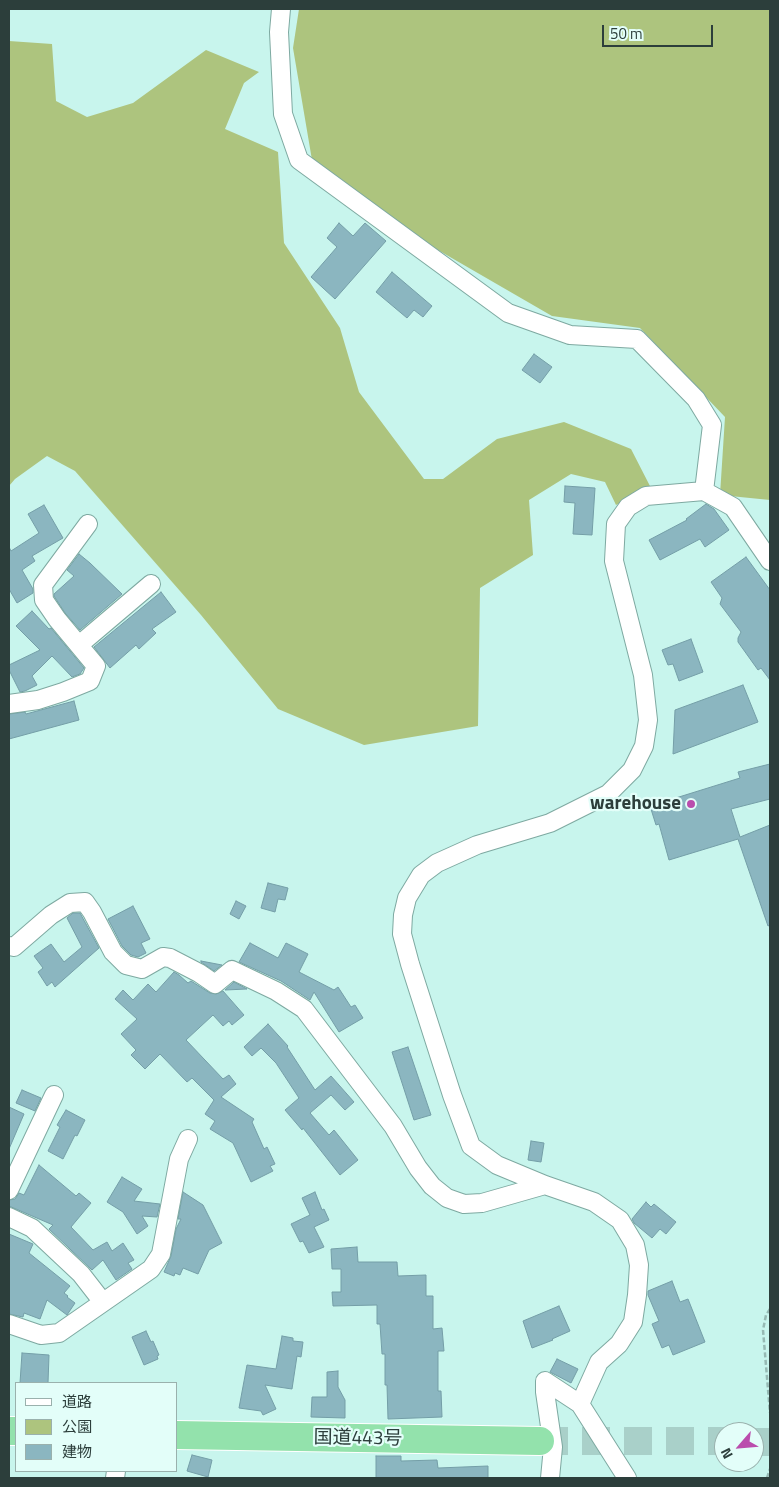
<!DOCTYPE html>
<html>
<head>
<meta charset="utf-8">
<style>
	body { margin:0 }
	#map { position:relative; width:779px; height:1487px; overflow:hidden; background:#c8f5ed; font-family:"Titillium Web","Noto Sans JP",sans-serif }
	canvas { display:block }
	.frame { position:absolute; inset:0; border:10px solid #2c3e3b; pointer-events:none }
	.legend { position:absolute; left:15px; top:1382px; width:162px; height:90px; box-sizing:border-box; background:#e3fef9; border:1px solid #9ab1ad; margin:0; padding:6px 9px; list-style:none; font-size:15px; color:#2c3e3b }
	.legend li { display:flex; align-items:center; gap:10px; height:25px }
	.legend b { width:25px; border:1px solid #9ab1ad }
	.north { position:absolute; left:714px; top:1422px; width:50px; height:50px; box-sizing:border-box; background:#e3fef9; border:1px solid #9ab1ad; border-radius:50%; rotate:243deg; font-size:14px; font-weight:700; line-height:20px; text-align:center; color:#2c3e3b }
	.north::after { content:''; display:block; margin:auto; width:18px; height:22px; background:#ba4dad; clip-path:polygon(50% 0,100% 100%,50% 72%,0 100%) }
	.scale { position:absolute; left:602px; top:25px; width:111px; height:22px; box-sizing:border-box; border:2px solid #2c3e3b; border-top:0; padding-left:6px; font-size:15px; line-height:18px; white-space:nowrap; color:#2c3e3b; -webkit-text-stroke:4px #e3fef9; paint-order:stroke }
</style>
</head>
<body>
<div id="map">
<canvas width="779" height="1487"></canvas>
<div class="frame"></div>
<ul class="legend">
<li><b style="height:6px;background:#fff"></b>道路</li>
<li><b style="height:14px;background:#adc47e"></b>公園</li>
<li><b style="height:14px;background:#8bb6c0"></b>建物</li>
</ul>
<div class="north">N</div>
<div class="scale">50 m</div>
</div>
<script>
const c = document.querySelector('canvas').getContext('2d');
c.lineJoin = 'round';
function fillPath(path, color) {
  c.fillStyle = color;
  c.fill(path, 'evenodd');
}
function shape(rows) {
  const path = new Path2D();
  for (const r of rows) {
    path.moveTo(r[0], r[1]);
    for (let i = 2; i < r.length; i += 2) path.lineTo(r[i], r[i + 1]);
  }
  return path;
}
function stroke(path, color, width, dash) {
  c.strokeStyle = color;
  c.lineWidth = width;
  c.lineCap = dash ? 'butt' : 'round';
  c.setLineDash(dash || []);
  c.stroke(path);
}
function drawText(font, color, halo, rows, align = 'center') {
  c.font = font + ' "Titillium Web","Noto Sans JP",sans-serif';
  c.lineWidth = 4.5;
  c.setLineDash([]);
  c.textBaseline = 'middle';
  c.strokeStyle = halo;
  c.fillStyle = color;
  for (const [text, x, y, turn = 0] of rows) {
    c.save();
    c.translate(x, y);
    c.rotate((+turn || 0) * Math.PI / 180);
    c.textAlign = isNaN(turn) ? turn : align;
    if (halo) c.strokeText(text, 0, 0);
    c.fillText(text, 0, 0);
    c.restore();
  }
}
fillPath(shape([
	[299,9,770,9,770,500,720,495,725,417,640,328,552,316,431,246,312,160,293,48],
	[9,41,52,44,56,101,87,117,133,103,206,50,259,72,244,83,225,129,278,152,284,243,340,328,359,392,424,479,443,479,497,439,564,422,631,449,651,488,616,505,605,482,571,474,529,500,533,555,480,588,478,726,364,745,278,709,201,615,75,471,47,456,15,479,9,486]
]), '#adc47e');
const building = shape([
	[339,223,353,236,365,223,386,241,335,299,311,277,337,247,327,238,339,223],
	[392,272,432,306,423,317,414,310,407,318,376,292,392,272],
	[534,354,552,367,540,383,522,370,534,354],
	[565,486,595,488,592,535,573,534,575,503,564,502,565,486],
	[706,504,714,509,729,530,705,547,700,539,660,560,649,540,687,520,686,519,706,504],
	[44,505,63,538,32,556,35,561,22,570,33,589,33,593,17,603,9,589,9,547,11,551,39,533,28,514,44,505],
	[79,554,90,563,122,594,80,630,65,613,54,596,54,594,74,576,67,570,79,554],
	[746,557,770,590,770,680,761,668,758,670,738,642,738,638,741,632,720,604,722,598,711,582,746,557],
	[161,592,176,612,152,629,156,633,139,649,136,645,110,668,94,647,161,592],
	[32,611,49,629,51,628,84,668,80,674,72,677,52,656,32,676,37,685,25,691,20,692,9,670,9,665,40,650,16,626,32,611],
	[691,639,703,672,679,681,673,664,668,665,662,650,691,639],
	[743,685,758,722,673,754,675,710,743,685],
	[74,701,79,720,9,739,9,714,25,712,26,714,74,701],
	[770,764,770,799,731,809,740,837,770,825,770,925,768,926,738,839,669,860,659,824,656,825,650,806,740,778,738,772,770,764],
	[268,883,288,888,285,900,278,899,275,912,261,908,268,883],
	[236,901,246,906,239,919,230,914,236,901],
	[133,906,150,939,141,943,146,953,138,957,131,955,122,946,108,919,133,906],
	[73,913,80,913,99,948,55,987,52,982,47,986,38,972,43,968,34,956,51,944,64,962,82,947,67,918,73,913],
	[250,943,278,958,286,943,308,954,299,972,334,990,338,987,351,1007,355,1005,363,1018,339,1032,314,992,310,1000,281,981,239,962,250,943],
	[201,961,222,965,214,971,201,962,201,961],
	[174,972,179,975,188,983,191,981,210,993,216,994,223,991,244,1015,232,1025,229,1021,223,1026,213,1015,186,1040,223,1079,229,1075,236,1084,221,1097,254,1119,252,1122,264,1149,267,1147,275,1164,270,1166,273,1171,251,1182,233,1143,210,1129,215,1121,205,1114,214,1100,192,1078,187,1082,160,1054,145,1069,131,1055,136,1050,121,1034,137,1019,115,999,123,990,133,1000,148,984,156,992,174,972],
	[234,982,247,989,225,990,234,982],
	[268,1024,288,1046,287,1047,315,1090,331,1076,354,1102,345,1110,331,1095,310,1113,329,1135,334,1130,358,1160,340,1175,303,1128,302,1130,285,1110,299,1098,276,1063,261,1048,252,1056,244,1047,268,1024],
	[408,1047,431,1115,414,1120,392,1052,408,1047],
	[22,1090,41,1098,35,1111,16,1103,22,1090],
	[9,1107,24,1114,9,1149,9,1107],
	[66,1110,85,1120,77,1136,75,1135,63,1159,48,1151,60,1127,57,1125,66,1110],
	[531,1141,544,1143,541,1162,528,1160,531,1141],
	[39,1165,76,1196,79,1193,91,1203,71,1227,93,1250,107,1242,112,1251,123,1243,134,1260,128,1263,132,1269,116,1280,103,1260,92,1270,49,1229,53,1225,9,1206,9,1200,15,1199,19,1193,24,1195,39,1165],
	[122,1177,142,1189,134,1201,160,1204,157,1217,142,1216,148,1226,137,1234,123,1212,107,1202,122,1177],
	[183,1192,203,1205,222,1243,209,1250,198,1274,183,1268,180,1275,175,1273,174,1276,164,1272,171,1256,176,1229,181,1219,178,1219,183,1192],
	[315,1192,322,1210,324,1209,329,1220,314,1227,324,1247,309,1253,303,1241,300,1242,291,1224,310,1215,302,1198,315,1192],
	[646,1202,651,1207,654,1204,676,1222,666,1234,660,1229,652,1238,634,1223,632,1219,646,1202],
	[9,1234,33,1244,29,1253,70,1286,64,1293,68,1296,67,1297,75,1303,67,1315,47,1300,40,1319,24,1313,23,1317,9,1314,9,1234],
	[357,1247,358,1262,397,1262,398,1276,426,1275,426,1296,433,1296,433,1329,442,1328,444,1351,438,1351,438,1391,441,1391,442,1417,388,1419,387,1385,385,1385,385,1354,382,1354,380,1324,377,1324,377,1305,333,1306,332,1292,341,1292,341,1269,332,1269,331,1249,357,1247],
	[672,1281,680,1302,688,1299,705,1342,673,1355,669,1345,662,1348,652,1324,659,1321,648,1295,648,1291,672,1281],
	[559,1306,570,1331,552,1339,553,1340,532,1348,523,1321,559,1306],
	[146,1331,151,1342,153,1341,159,1355,157,1356,158,1359,144,1365,132,1337,146,1331],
	[282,1336,293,1338,293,1341,303,1342,301,1357,297,1356,292,1389,265,1385,276,1409,263,1415,261,1411,239,1408,247,1365,276,1369,282,1336],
	[22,1353,49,1355,48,1383,20,1383,22,1353],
	[557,1359,578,1369,571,1383,550,1372,557,1359],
	[338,1371,338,1387,345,1400,345,1418,311,1417,312,1397,327,1397,327,1372,338,1371],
	[192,1455,212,1460,208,1477,187,1471,192,1455],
	[376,1456,401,1456,401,1461,437,1460,438,1468,488,1466,488,1478,376,1478,376,1456]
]);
fillPath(building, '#8bb6c0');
stroke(building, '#749ea7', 1);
stroke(shape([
	[540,1441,724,1441],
	[754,1442,770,1442]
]), '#a9d0c9', 28, [28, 14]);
const street = shape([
	[281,9,279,32,283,114,299,160,508,313,570,335,637,339,696,399,712,425,704,491,646,496,628,507,616,524,614,561,643,675,648,720,644,746,632,770,608,794,550,823,477,845,437,863,421,875,407,898,403,915,402,934,410,964,452,1095,471,1146,497,1165,545,1185,594,1202,620,1220,635,1245,639,1265,637,1295,633,1322,619,1344,599,1362,580,1404],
	[704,491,733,507,770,561],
	[79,645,151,584],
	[9,704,38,700,63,692,90,681,96,666,57,619,44,600,43,585,88,524],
	[9,946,14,947,51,915,70,903,85,902,92,912,113,952,126,965,142,969,163,957,170,958,199,973,215,984,232,970,276,991,304,1009,393,1126,418,1168,432,1186,447,1198,464,1204,482,1203,545,1185],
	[9,1190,54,1095],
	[9,1217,32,1228,81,1274,102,1301],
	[9,1324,41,1335,59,1333,151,1269,161,1254,179,1159,188,1139],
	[115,1478,116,1471],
	[550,1478,553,1447,545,1392,545,1381,580,1404,627,1478]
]);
const highway = shape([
	[9,1431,16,1431],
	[176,1435,540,1441]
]);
stroke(street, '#7ea9a1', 20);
stroke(highway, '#fff', 30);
stroke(shape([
	[770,1309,766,1315,763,1330,770,1413],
	[767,1478,770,1469]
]), '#96bab4', 2.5, [5, 2.5]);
stroke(street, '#fff', 18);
stroke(highway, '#93e2ac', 28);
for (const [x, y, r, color] of [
	[691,804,5,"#ba4dad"]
]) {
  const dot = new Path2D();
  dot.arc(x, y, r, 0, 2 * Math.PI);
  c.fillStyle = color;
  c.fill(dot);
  stroke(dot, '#e3fef9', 2);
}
drawText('bold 19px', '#2c3e3b', '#e3fef9', [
	["warehouse",681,804]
], 'right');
drawText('19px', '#2c3e3b', '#e3fef9', [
	["国道443号",358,1439,1]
]);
</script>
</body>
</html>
